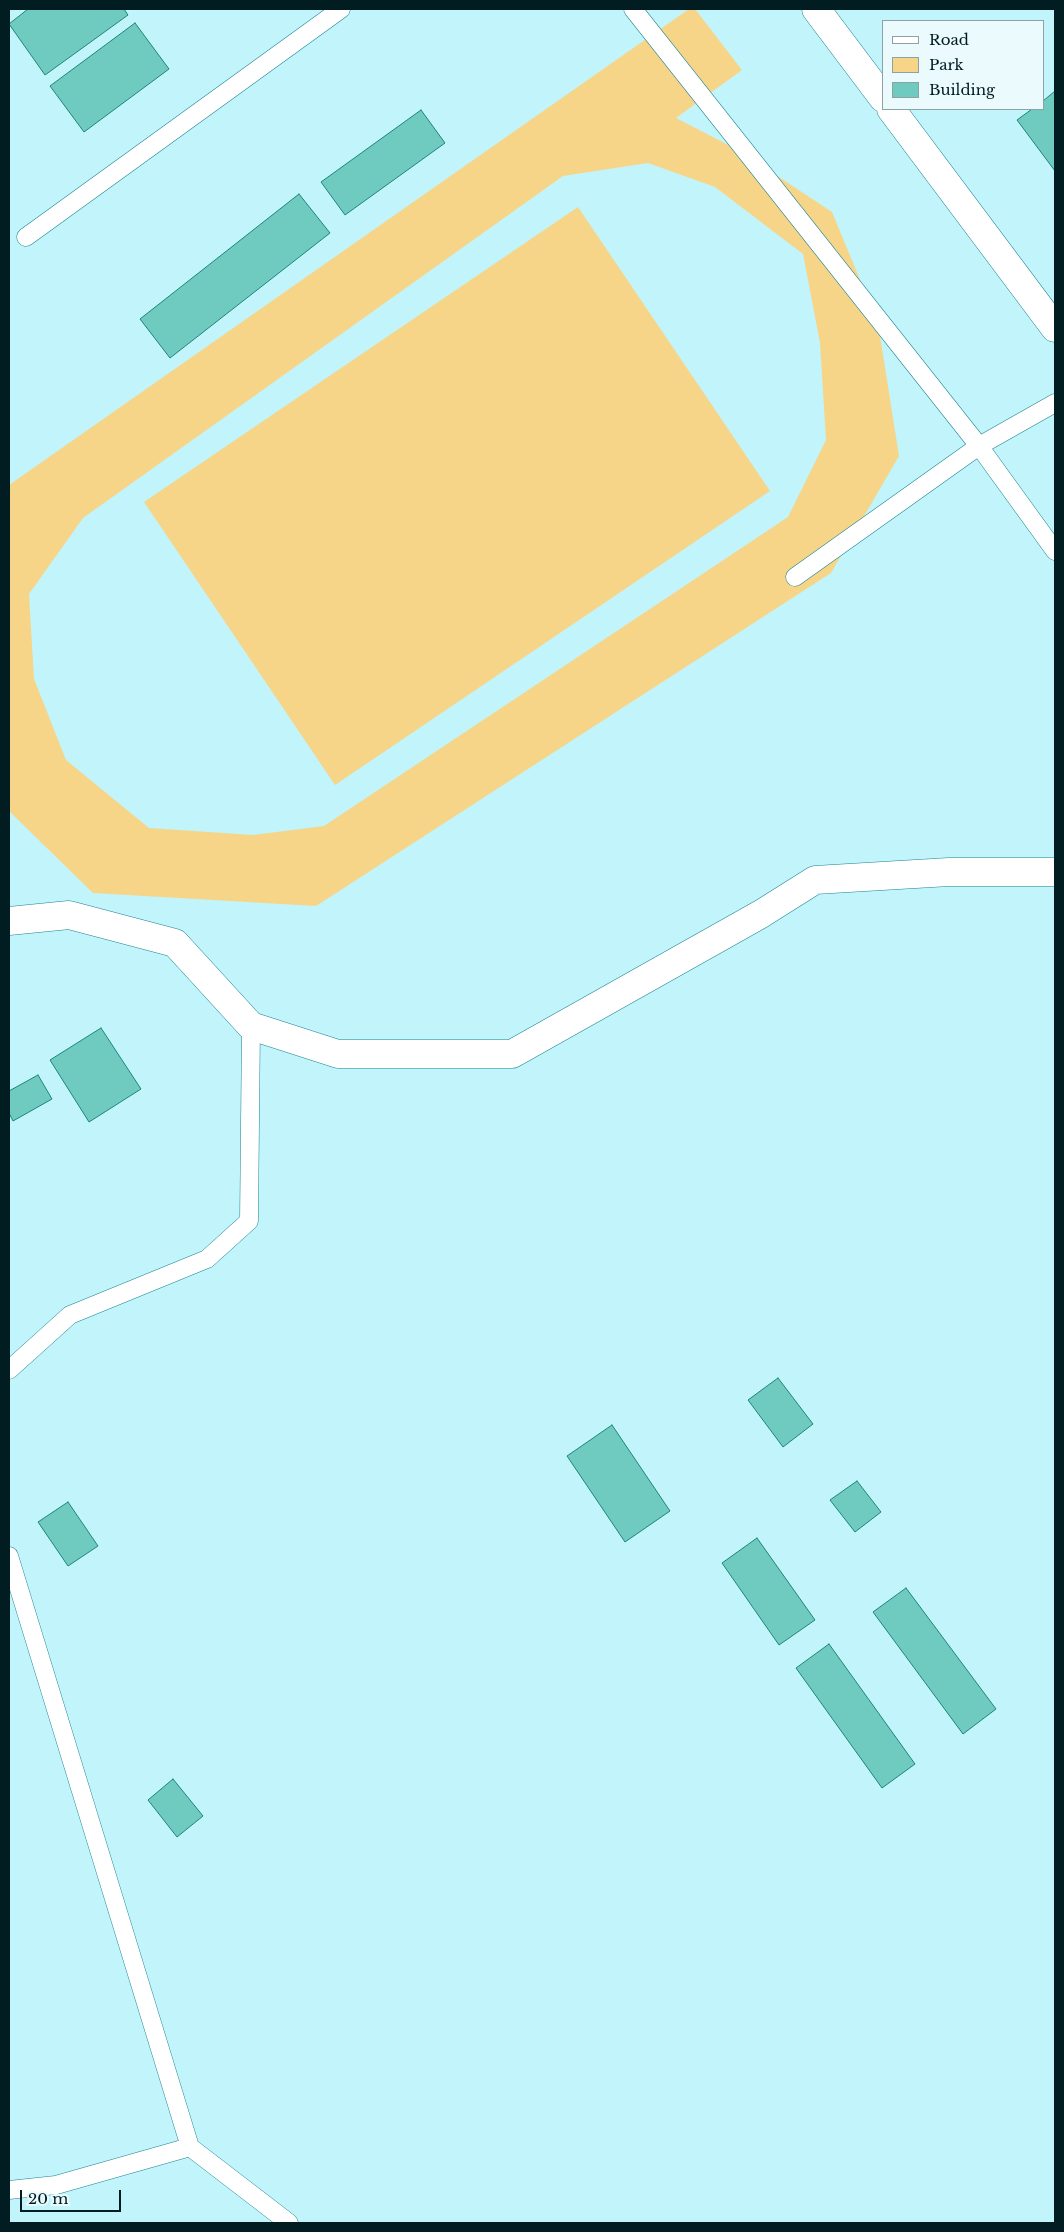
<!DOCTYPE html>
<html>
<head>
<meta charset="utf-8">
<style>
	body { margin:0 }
	#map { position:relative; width:1064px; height:2232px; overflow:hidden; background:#c1f4fb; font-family:"Libre Baskerville",serif }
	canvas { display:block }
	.frame { position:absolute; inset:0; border:10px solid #011d21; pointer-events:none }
	.legend { position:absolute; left:882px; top:20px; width:162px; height:90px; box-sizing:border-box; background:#eafafd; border:1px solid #8da2a5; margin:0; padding:6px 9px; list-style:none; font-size:15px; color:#011d21 }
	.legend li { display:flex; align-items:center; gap:10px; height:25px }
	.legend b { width:25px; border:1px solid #8da2a5 }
	.scale { position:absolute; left:20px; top:2190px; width:101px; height:22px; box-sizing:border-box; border:2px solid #011d21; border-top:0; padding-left:6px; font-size:15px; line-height:18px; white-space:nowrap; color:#011d21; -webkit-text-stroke:4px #eafafd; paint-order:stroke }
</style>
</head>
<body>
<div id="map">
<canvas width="1064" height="2232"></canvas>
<div class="frame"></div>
<ul class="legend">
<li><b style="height:6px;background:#fff"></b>Road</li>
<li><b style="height:14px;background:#f7d588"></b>Park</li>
<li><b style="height:14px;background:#6fcac0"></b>Building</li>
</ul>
<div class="scale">20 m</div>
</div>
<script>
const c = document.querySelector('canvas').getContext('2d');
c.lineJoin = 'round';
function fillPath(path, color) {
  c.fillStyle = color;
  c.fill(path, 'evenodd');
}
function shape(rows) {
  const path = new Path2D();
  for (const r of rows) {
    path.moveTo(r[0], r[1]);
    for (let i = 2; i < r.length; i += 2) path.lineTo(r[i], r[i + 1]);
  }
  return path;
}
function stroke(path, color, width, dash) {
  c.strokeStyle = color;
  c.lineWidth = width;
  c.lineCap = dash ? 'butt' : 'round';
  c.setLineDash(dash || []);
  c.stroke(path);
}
fillPath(shape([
	[689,9,695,9,742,70,676,118,738,150,832,212,878,323,899,456,831,573,316,906,93,893,9,811,9,485],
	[648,163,715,187,803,254,820,343,826,440,788,517,324,826,253,835,149,828,66,760,34,679,29,594,83,518,563,176],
	[578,207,770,491,335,785,144,502]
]), '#f7d588');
const building = shape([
	[28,9,124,9,128,15,45,75,9,24,28,9],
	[135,23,169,69,84,132,50,86,135,23],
	[1055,91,1055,171,1017,120,1032,109,1043,109,1043,101,1055,91],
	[421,110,445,143,345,215,321,182,421,110],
	[299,194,330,233,170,358,140,319,299,194],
	[101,1028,141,1089,89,1122,50,1060,101,1028],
	[38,1075,52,1099,13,1121,9,1113,9,1091,38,1075],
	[778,1378,813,1424,783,1447,748,1400,778,1378],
	[612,1425,670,1511,625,1542,567,1456,612,1425],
	[857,1481,881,1512,855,1532,830,1500,857,1481],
	[68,1502,98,1546,68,1566,38,1522,68,1502],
	[757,1538,815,1620,779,1645,722,1563,757,1538],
	[906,1588,996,1709,963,1734,873,1612,906,1588],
	[829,1644,915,1764,882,1788,796,1668,829,1644],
	[173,1779,203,1816,177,1837,148,1800,173,1779]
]);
fillPath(building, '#6fcac0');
stroke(building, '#1e847b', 1);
const lane = shape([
	[633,9,979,446,1055,551],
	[26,237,341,9],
	[795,577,979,446,1055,403],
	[9,1370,70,1315,207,1259,249,1221,251,1026],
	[9,1556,190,2147,56,2185,9,2190],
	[190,2147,289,2223]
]);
const street = shape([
	[816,9,883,98],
	[891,109,1055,328],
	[9,921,69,915,175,943,251,1026,338,1054,512,1054,761,914,815,880,949,872,1055,872]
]);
stroke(lane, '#1e8490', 19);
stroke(street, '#1e8490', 29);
stroke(lane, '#fff', 18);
stroke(street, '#fff', 28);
</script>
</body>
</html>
